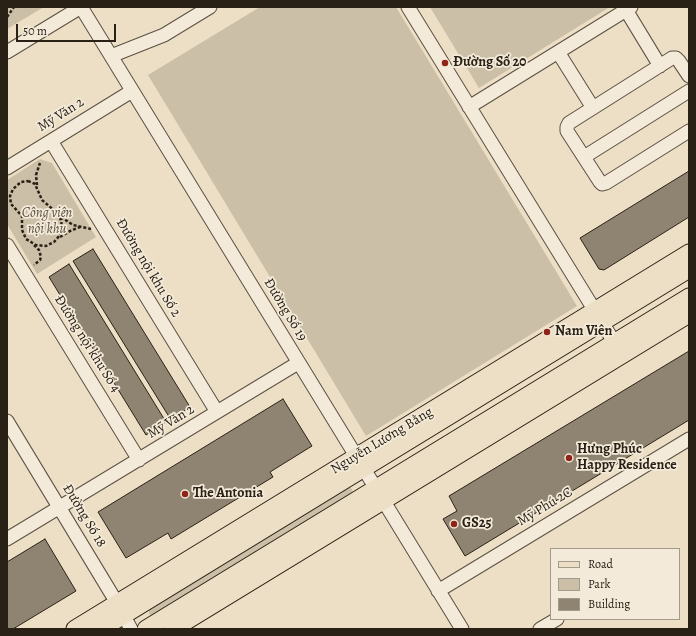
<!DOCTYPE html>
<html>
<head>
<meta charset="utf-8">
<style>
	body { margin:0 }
	#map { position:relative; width:696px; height:636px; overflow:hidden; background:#eddfc5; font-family:Alegreya,serif }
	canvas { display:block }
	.frame { position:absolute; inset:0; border:8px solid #2a2116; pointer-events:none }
	.legend { position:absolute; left:550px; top:548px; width:130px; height:72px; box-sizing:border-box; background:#f3ead9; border:1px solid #a39a8b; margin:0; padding:5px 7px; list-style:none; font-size:12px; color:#2a2116 }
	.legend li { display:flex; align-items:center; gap:8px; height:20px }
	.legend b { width:20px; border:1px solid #a39a8b }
	.scale { position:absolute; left:16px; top:24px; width:100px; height:18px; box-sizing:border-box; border:2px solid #2a2116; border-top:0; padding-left:5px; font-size:12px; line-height:14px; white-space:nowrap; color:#2a2116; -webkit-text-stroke:3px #f3ead9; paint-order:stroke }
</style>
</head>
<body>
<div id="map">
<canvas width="696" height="636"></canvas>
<div class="frame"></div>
<ul class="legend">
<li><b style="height:5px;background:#eddfc5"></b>Road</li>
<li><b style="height:11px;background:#ccbfa7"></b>Park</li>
<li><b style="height:11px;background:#8f8471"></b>Building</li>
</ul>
<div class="scale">50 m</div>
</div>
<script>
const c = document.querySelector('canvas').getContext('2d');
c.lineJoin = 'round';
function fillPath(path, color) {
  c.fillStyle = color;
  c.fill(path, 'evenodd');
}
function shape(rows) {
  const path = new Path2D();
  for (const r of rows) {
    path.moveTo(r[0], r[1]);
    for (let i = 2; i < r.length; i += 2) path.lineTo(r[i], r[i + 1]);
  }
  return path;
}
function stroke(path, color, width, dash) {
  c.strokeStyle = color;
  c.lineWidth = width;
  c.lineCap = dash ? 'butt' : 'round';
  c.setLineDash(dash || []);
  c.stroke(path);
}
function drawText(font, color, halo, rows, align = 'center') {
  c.font = font + ' Alegreya,serif';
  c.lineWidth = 3.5;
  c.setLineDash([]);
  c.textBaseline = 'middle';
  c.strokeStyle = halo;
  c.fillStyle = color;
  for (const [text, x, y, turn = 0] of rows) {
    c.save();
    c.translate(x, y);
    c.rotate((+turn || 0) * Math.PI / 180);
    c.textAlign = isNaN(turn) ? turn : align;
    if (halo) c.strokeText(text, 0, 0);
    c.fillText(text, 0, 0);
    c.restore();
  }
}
fillPath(shape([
	[7,7,44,7,7,29],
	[260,7,396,7,577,306,366,436,148,75],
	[430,7,610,7,479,88],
	[40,159,52,163,96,237,37,274,7,224,7,180],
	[348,487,352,489,353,493,152,616,149,614,149,609]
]), '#ccbfa7');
const building = shape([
	[689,171,689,217,604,270,599,269,580,238,689,171],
	[93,249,190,407,171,420,73,261,93,249],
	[69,264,166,422,146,435,49,277,69,264],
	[689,351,689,420,465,556,443,519,457,511,449,496,689,351],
	[283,399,312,446,270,472,273,477,171,539,168,533,126,558,98,512,283,399],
	[45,539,76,591,13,629,7,629,7,562,45,539]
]);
fillPath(building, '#8f8471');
stroke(building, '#2a2116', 1);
const minor = shape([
	[81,7,462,629],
	[408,7,619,350],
	[626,10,660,66],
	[7,52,81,7],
	[558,52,593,108],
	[111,56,164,35,210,7],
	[689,76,679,61,676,58,672,58,569,123,567,127,567,131,600,182,602,184,606,183,689,131],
	[469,107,631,7],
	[51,141,217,412],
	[584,157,689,91],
	[7,168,132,91],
	[7,245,139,460],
	[7,421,117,603,131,629],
	[7,539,298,363],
	[438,591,689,439],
	[540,629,557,619]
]);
const major = shape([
	[75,629,689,253],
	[101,629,689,269],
	[146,629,689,297],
	[173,629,689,314]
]);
stroke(minor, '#5b5042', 15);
stroke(major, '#2a2116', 19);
stroke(shape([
	[7,17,14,7],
	[28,181,35,184,42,200,56,212,61,220,62,228,60,235,54,242,46,246,36,245,26,239,22,230,22,216,11,204,10,196,13,189,21,182,28,181],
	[37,185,36,175,40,163],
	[61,217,73,225,91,229],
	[60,237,70,231,80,227],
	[34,245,39,250,41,257,40,260,34,265]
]), '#2a2116', 2.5, [3, 2]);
stroke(minor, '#f3ead9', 13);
stroke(major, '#eddfc5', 17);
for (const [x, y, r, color] of [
	[445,63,4,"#8f2418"],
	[547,332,4,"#8f2418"],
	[569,458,4,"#8f2418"],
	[185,494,4,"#8f2418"],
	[454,524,4,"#8f2418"]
]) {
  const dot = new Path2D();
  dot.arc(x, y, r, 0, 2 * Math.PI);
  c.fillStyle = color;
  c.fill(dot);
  stroke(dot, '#f3ead9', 1.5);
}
drawText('bold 14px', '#2a2116', '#f3ead9', [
	["Đường Số 20",453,63],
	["Nam Viên",555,332],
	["Hưng Phúc",577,450],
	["Happy Residence",577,466],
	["The Antonia",193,494],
	["GS25",462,524]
], 'left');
drawText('14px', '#2a2116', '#f3ead9', [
	["Mỹ Văn 2",61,115,-32],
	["Đường nội khu Số 2",148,268,59],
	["Đường Số 19",285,310,59],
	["Đường nội khu Số 4",87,344,58],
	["Mỹ Văn 2",171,422,-31],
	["Nguyễn Lương Bằng",382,441,-31],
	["Mỹ Phú 2C",545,507,-31],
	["Đường Số 18",84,516,59]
]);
drawText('italic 14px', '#5b5042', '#f3ead9', [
	["Công viên",47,214],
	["nội khu",47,230]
]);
</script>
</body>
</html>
